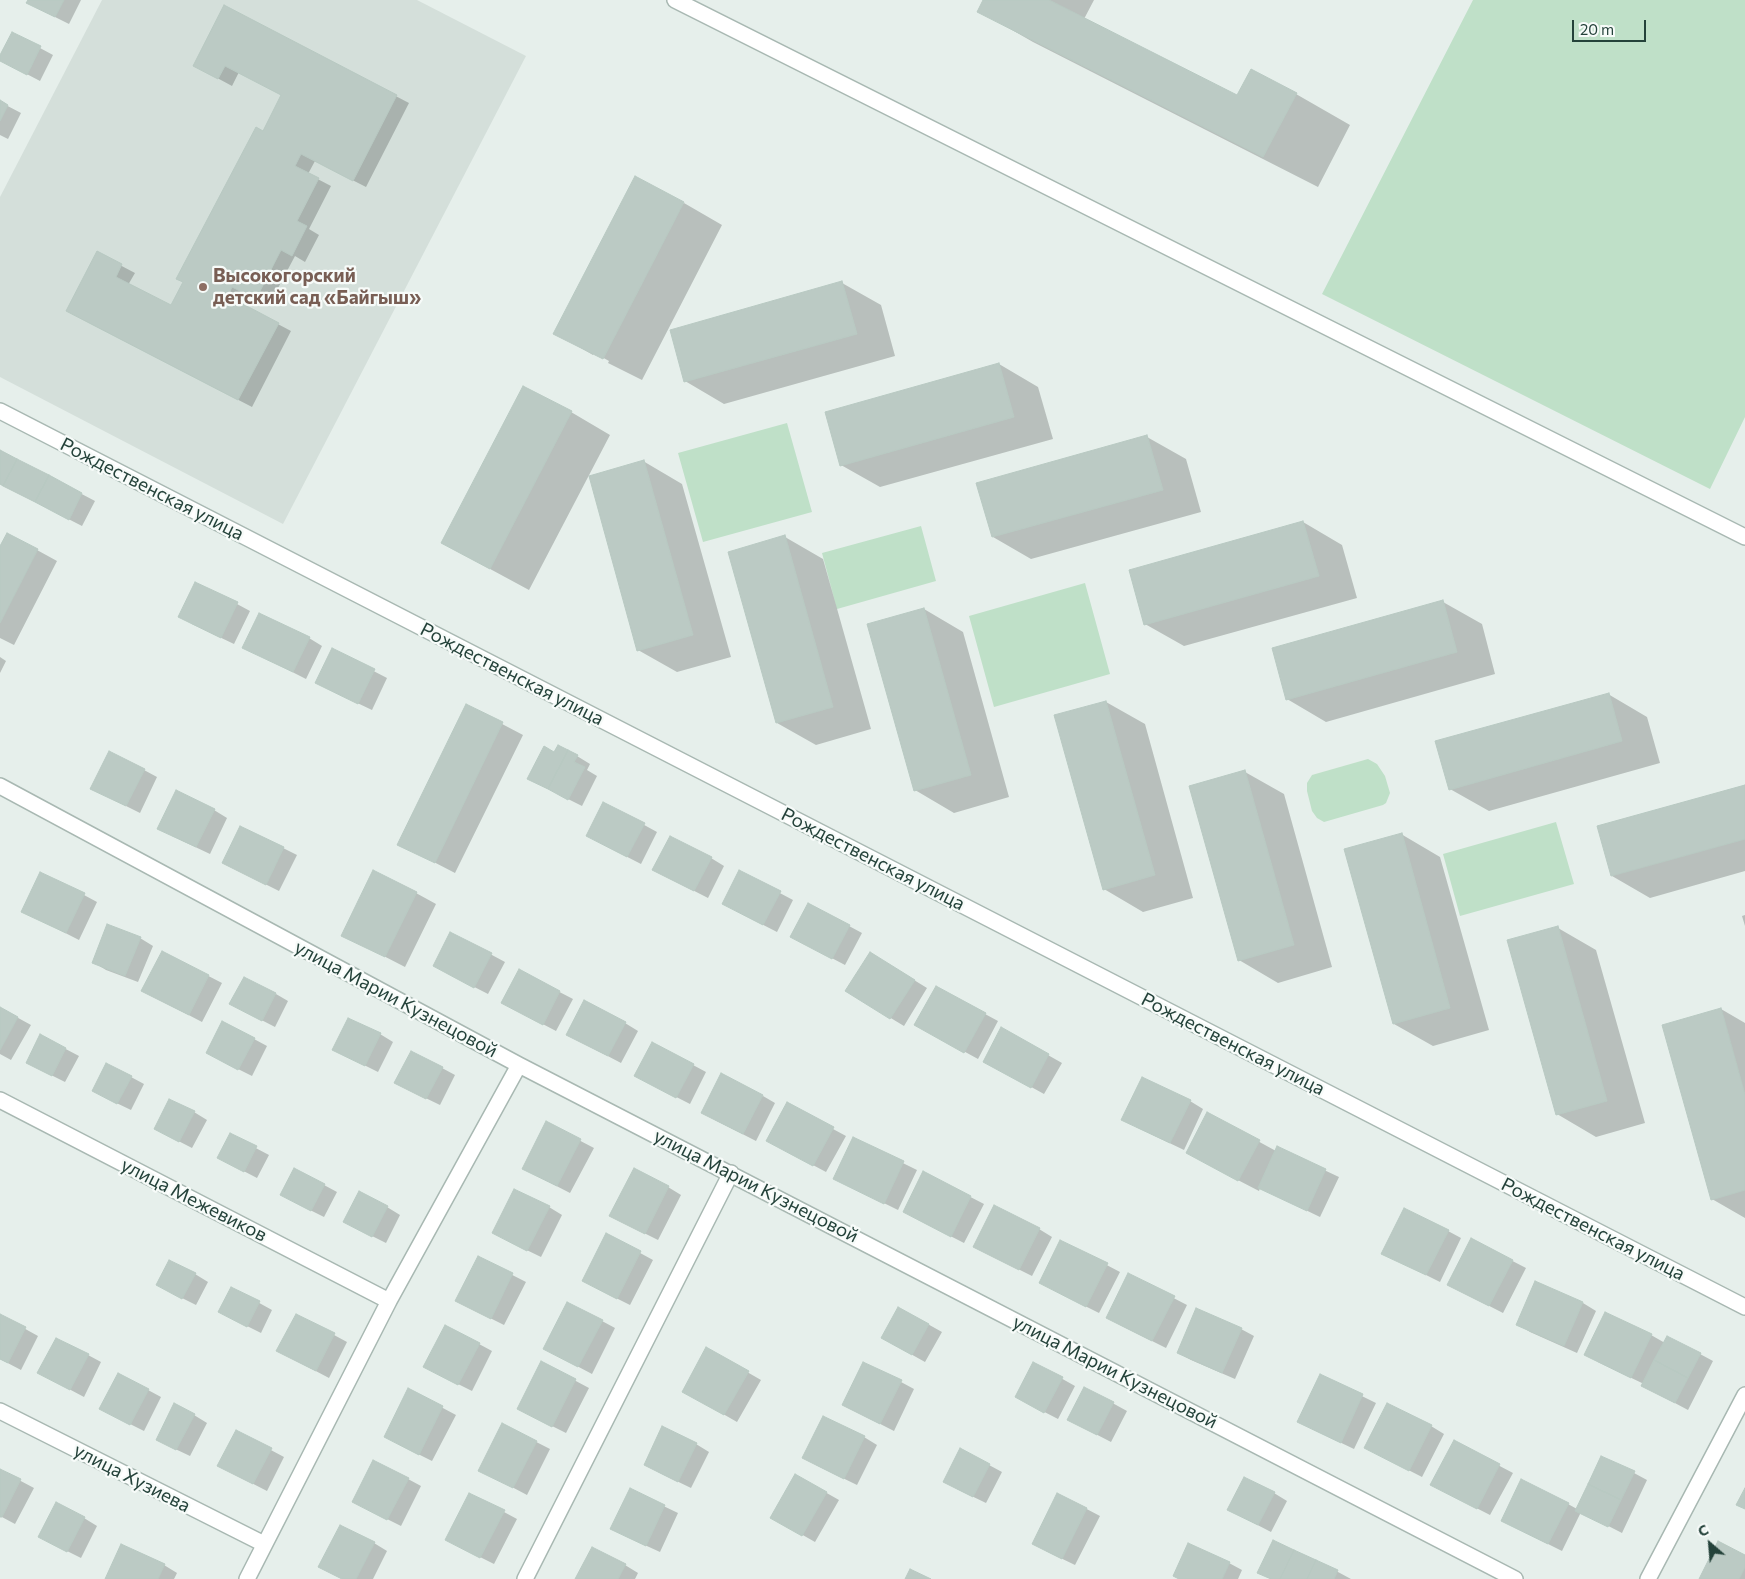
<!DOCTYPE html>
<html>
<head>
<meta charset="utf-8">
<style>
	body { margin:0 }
	#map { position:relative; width:1745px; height:1579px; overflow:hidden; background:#e6efeb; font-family:Commissioner,sans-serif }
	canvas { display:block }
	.north { position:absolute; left:1685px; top:1519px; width:50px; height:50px; -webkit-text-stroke:4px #f7fbf9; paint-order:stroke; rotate:333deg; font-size:14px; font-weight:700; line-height:20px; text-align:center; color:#24423a }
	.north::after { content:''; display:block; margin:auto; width:18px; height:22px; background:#24423a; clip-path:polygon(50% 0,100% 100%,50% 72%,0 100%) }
	.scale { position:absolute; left:1572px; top:20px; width:74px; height:22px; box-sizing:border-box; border:2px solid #24423a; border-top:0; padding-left:6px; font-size:15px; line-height:18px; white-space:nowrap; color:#24423a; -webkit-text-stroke:4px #f7fbf9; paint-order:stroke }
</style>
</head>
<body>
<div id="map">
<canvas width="1745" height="1579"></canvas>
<div class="north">С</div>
<div class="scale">20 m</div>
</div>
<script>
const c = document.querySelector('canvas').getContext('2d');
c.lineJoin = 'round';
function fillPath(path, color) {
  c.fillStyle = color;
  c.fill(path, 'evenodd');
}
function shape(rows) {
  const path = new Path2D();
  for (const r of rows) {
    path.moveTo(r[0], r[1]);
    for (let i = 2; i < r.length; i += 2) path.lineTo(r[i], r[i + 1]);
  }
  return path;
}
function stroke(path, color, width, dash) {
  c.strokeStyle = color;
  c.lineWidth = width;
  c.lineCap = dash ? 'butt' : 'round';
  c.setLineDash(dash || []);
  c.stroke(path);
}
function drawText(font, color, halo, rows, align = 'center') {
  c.font = font + ' Commissioner,sans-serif';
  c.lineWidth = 4.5;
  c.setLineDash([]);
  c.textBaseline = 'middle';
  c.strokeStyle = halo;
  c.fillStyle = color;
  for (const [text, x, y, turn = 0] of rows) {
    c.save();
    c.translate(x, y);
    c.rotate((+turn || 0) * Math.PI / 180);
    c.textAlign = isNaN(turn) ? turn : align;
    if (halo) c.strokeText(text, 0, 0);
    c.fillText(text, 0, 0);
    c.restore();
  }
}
fillPath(shape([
	[102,0,417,0,526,56,283,524,0,377,0,197]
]), '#d4dfda');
fillPath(shape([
	[1473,0,1745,0,1745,417,1710,489,1322,294],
	[787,423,812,512,703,542,678,453],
	[921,526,936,581,837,609,822,553],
	[1085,583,1110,674,994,707,969,616],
	[1368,759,1377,764,1385,776,1390,793,1386,803,1383,805,1324,822,1317,818,1312,811,1307,791,1307,783,1312,775],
	[1556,822,1574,884,1460,916,1443,854]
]), '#bfe0c8');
fillPath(shape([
	[29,0,81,0,69,24,41,10],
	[984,0,1094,0,1084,19,1238,97,1296,94,1350,125,1318,187,1033,42,979,11],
	[225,7,409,103,366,187,315,161,308,174,331,186,309,229,319,235,305,262,295,256,269,305,246,293,240,304,291,331,252,407,80,318,97,253,135,273,128,285,172,307,282,95,239,72,232,86,208,73],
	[40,48,53,55,40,81,0,60,0,58],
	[0,102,21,113,8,139,0,135],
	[684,203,722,225,642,380,608,363,609,361,593,352,593,355,555,333],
	[842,283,881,305,895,356,724,404,685,381],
	[999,364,1038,387,1053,439,880,487,841,465],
	[571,412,610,435,529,590,442,543],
	[1147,437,1186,459,1201,512,1031,559,993,537],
	[0,451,95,501,82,526,0,484],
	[643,461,682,484,731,657,677,672,638,650],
	[1303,522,1342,545,1357,598,1184,646,1145,624],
	[785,537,823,559,871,729,816,745,777,723],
	[0,549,37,550,57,561,14,645,0,638],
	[1443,602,1482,624,1495,674,1326,722,1287,699],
	[237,604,250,611,234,644,192,624],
	[924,609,963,632,1009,797,954,813,915,790],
	[309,638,322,646,306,679,243,647],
	[333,650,387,678,372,710,330,690],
	[0,657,6,661,0,673],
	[1608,694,1647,717,1660,763,1489,811,1450,789],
	[1106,702,1145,724,1193,898,1143,912,1104,889],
	[466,705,523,735,455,873,399,844],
	[555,753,577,756,590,764,587,770,597,776,582,806,542,786],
	[144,770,157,777,140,813,92,789],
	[1245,772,1284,794,1332,967,1278,983,1239,960],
	[1745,786,1745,871,1650,898,1612,876],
	[604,803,657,832,641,864,600,843],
	[214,810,227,818,210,854,172,836],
	[241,827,297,855,279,891,223,863],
	[1401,834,1440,857,1489,1030,1433,1046,1394,1024],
	[711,858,724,866,708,898,667,877],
	[740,872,793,900,777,932,736,911],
	[416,893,436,904,405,967,343,935],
	[84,895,97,902,79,940,22,911],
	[1745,915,1745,926,1742,916],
	[849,926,862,933,845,965,805,944],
	[1558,928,1596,950,1645,1123,1596,1137,1557,1114],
	[451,933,505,962,488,994,447,973],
	[140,938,153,946,138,982,106,970,93,962],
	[162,952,222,983,202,1022,156,998],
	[883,961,927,988,904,1026,846,991],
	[519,971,573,999,556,1031,516,1010],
	[276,994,288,1001,275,1027,244,1011],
	[0,1008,31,1025,11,1060,0,1054],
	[1721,1009,1745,1023,1745,1218,1712,1199],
	[985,1014,998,1021,978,1059,916,1025],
	[625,1023,638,1031,621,1063,581,1042],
	[1002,1029,1062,1063,1044,1094,984,1061],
	[380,1034,393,1042,378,1072,334,1050],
	[41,1036,79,1056,65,1082,41,1070],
	[254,1039,267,1046,252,1076,220,1060],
	[693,1065,706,1072,690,1104,649,1083],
	[442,1068,455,1075,440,1105,409,1090],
	[131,1077,144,1084,131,1110,106,1098],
	[763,1096,775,1103,756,1141,715,1120],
	[1190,1101,1203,1109,1184,1150,1136,1127],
	[194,1112,207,1120,192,1148,155,1129],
	[1208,1114,1276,1151,1277,1148,1339,1177,1320,1217,1260,1188,1259,1191,1207,1164],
	[546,1123,594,1148,570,1193,537,1176],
	[833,1129,846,1136,826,1172,781,1148],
	[231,1135,269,1155,257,1178,232,1165],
	[854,1139,917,1170,898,1210,835,1179],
	[924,1173,984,1204,964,1243,917,1219],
	[324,1185,337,1192,324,1217,294,1202],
	[668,1187,681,1195,658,1240,624,1223],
	[387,1207,400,1215,386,1243,358,1229],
	[549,1207,562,1215,541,1257,506,1240],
	[1039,1229,1052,1237,1032,1276,974,1247],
	[1448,1231,1461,1238,1440,1282,1396,1260],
	[607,1235,653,1260,630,1305,596,1288],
	[1472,1240,1526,1268,1503,1313,1462,1292],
	[1061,1241,1120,1272,1099,1313,1053,1290],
	[479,1258,526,1282,504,1325,470,1308],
	[195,1274,208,1282,196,1305,170,1292],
	[1129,1275,1187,1305,1166,1348,1120,1325],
	[1536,1282,1583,1303,1596,1311,1577,1353,1530,1332,1517,1324],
	[232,1288,272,1310,261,1333,233,1319],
	[899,1308,942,1332,925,1362,882,1338],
	[0,1315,38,1336,21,1370,0,1359],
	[297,1315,347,1342,329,1378,291,1358],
	[602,1321,615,1328,592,1374,558,1356],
	[1241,1329,1254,1336,1235,1379,1191,1360,1178,1353],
	[1651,1335,1665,1343,1700,1354,1713,1361,1688,1410,1656,1393,1644,1384,1598,1362],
	[479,1344,492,1351,472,1391,438,1374],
	[707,1349,761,1380,737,1422,683,1391],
	[88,1355,101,1362,84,1397,52,1380],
	[542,1363,589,1388,566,1433,532,1416],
	[1034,1363,1075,1386,1058,1419,1029,1404],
	[1321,1376,1376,1403,1354,1449,1312,1429],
	[901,1382,914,1389,894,1431,843,1405],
	[1085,1388,1127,1411,1111,1442,1082,1427],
	[148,1390,161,1397,144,1431,114,1416],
	[409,1390,456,1415,432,1461,398,1444],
	[194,1415,207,1423,190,1456,171,1447],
	[503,1425,550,1449,527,1495,493,1477],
	[1431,1426,1444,1434,1422,1477,1379,1455],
	[237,1432,284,1457,267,1491,232,1473],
	[864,1437,877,1445,857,1485,816,1465],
	[1454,1442,1513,1473,1490,1515,1445,1492],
	[696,1444,709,1452,691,1488,658,1472],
	[989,1465,1002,1472,986,1503,957,1489],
	[0,1470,34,1488,15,1524,0,1516],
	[1634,1473,1647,1480,1622,1533,1581,1512,1562,1551,1502,1521,1568,1504,1577,1509],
	[795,1475,839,1500,815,1542,771,1517],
	[408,1479,421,1486,401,1526,367,1509],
	[630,1490,678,1513,660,1552,625,1536],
	[1274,1493,1287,1501,1271,1532,1242,1517],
	[1058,1494,1100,1516,1075,1565,1046,1551],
	[504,1512,517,1519,494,1564,460,1547],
	[84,1518,97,1526,81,1558,53,1544],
	[1273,1541,1338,1572,1351,1579,1271,1579,1259,1572],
	[374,1543,387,1551,373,1579,342,1579],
	[1745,1556,1745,1579,1700,1579],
	[1229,1563,1242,1570,1238,1579,1180,1579],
	[164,1565,177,1573,174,1579,106,1579],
	[625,1565,638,1573,635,1579,576,1579]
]), '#0003');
const building = shape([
	[28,0,64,0,55,17,26,3,28,0],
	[983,0,1049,0,1237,95,1251,69,1297,93,1263,157,977,12,983,0],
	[224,5,397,95,353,181,301,154,295,166,319,178,297,221,307,226,292,256,281,250,256,299,232,287,228,296,279,323,238,400,66,311,97,251,122,264,116,277,171,305,183,282,176,279,256,127,263,131,281,95,225,66,218,79,193,66,224,5],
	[12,32,41,46,27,75,0,61,0,55,12,32],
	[0,100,8,105,0,121,0,100],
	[635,176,684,202,603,359,553,334,635,176],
	[842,281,857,334,684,382,670,330,842,281],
	[999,363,1014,417,840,466,825,412,999,363],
	[523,386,572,411,490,569,441,543,523,386],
	[1147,435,1163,490,992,537,976,483,1147,435],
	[0,450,17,459,3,486,0,484,0,450],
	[17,459,49,475,35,502,3,486,17,459],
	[644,460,693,635,637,651,589,476,644,460],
	[49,475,82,493,69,520,35,502,49,475],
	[1303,521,1319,576,1144,625,1129,570,1303,521],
	[7,533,38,549,0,623,0,546,7,533],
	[785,535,833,707,776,723,728,552,785,535],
	[195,582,238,602,221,638,178,617,195,582],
	[1443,600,1457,652,1286,700,1272,648,1443,600],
	[924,608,971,775,914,791,867,624,924,608],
	[259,613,310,637,293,672,242,648,259,613],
	[332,648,375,669,358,704,315,683,332,648],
	[1609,693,1622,741,1449,790,1435,741,1609,693],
	[1106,701,1155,875,1103,890,1054,715,1106,701],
	[466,704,503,722,435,863,397,845,466,704],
	[558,745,568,750,548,789,527,779,544,746,554,752,558,745],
	[568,750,578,755,574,762,585,767,568,800,548,789,568,750],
	[109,751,145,769,126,806,90,789,109,751],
	[1245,770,1294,945,1238,961,1189,786,1245,770],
	[1745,785,1745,839,1611,876,1597,826,1745,785],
	[176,790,215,809,196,847,157,829,176,790],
	[603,802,645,823,627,857,586,836,603,802],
	[240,826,284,847,266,885,222,863,240,826],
	[1402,833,1450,1008,1393,1024,1344,849,1402,833],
	[670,836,712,857,694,891,652,870,670,836],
	[373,870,417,892,385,957,341,936,373,870],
	[739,870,781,891,763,925,722,904,739,870],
	[40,872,85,893,66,933,21,912,40,872],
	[808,903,850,925,832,959,790,937,808,903],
	[107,924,141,937,125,976,92,963,107,924],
	[1558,926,1607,1101,1556,1115,1507,940,1558,926],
	[450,932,492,953,474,988,433,966,450,932],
	[162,951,209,975,189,1015,141,991,162,951],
	[870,952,915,980,890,1019,845,991,870,952],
	[519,969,560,991,543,1025,501,1003,519,969],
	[244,977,276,993,262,1021,229,1004,244,977],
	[936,986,986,1013,964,1053,914,1025,936,986],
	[584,1000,626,1022,608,1056,566,1035,584,1000],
	[0,1007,18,1017,0,1050,0,1007],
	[1721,1008,1745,1095,1745,1190,1711,1200,1662,1025,1721,1008],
	[348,1018,381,1033,365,1066,332,1050,348,1018],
	[222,1021,255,1038,238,1070,206,1053,222,1021],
	[1001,1027,1049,1054,1031,1088,983,1062,1001,1027],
	[40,1034,66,1048,52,1076,26,1063,40,1034],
	[652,1042,694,1064,676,1098,634,1076,652,1042],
	[411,1051,443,1067,426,1099,394,1083,411,1051],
	[106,1063,132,1076,117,1104,92,1091,106,1063],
	[721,1073,763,1095,743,1134,701,1113,721,1073],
	[1142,1077,1191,1100,1170,1143,1121,1120,1142,1077],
	[169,1099,195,1111,179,1142,154,1129,169,1099],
	[787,1102,834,1127,813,1166,766,1141,787,1102],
	[1207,1112,1260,1140,1238,1181,1186,1153,1207,1112],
	[546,1121,581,1139,557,1186,522,1169,546,1121],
	[230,1133,257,1146,244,1172,217,1158,230,1133],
	[853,1137,904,1161,884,1204,833,1179,853,1137],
	[1277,1146,1326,1169,1307,1211,1258,1188,1277,1146],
	[294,1168,325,1184,311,1211,280,1195,294,1168],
	[634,1168,669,1186,645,1234,609,1216,634,1168],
	[923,1171,971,1196,951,1237,903,1212,923,1171],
	[514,1189,550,1206,527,1251,492,1233,514,1189],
	[359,1191,388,1206,372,1237,343,1222,359,1191],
	[994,1205,1040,1228,1019,1270,973,1247,994,1205],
	[1404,1208,1449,1230,1426,1275,1381,1254,1404,1208],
	[606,1233,641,1251,617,1299,582,1281,606,1233],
	[1471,1238,1513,1260,1489,1306,1447,1285,1471,1238],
	[1060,1240,1108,1263,1086,1307,1039,1283,1060,1240],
	[478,1256,513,1273,491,1319,455,1301,478,1256],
	[169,1260,196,1273,182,1299,156,1285,169,1260],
	[1128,1273,1175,1296,1152,1341,1106,1318,1128,1273],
	[1535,1281,1583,1302,1564,1346,1516,1325,1535,1281],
	[231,1287,260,1301,247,1327,218,1312,231,1287],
	[567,1302,603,1320,578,1367,543,1349,567,1302],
	[898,1307,929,1324,912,1355,881,1338,898,1307],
	[1196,1308,1242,1328,1222,1373,1177,1353,1196,1308],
	[1605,1312,1652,1334,1631,1378,1584,1355,1605,1312],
	[0,1314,26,1327,8,1363,0,1359,0,1314],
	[296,1314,335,1333,316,1371,276,1351,296,1314],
	[445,1325,480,1343,458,1385,423,1367,445,1325],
	[1667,1336,1701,1353,1688,1378,1654,1360,1667,1336],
	[56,1338,89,1354,70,1390,37,1373,56,1338],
	[706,1347,749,1371,724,1415,682,1392,706,1347],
	[1654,1360,1688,1378,1675,1403,1641,1386,1654,1360],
	[541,1361,576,1379,552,1427,517,1409,541,1361],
	[863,1362,902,1380,880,1424,842,1405,863,1362],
	[1033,1362,1063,1377,1044,1413,1015,1397,1033,1362],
	[118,1373,149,1389,130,1425,99,1409,118,1373],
	[1320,1374,1363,1394,1341,1443,1297,1422,1320,1374],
	[1084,1387,1114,1402,1097,1435,1067,1420,1084,1387],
	[408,1388,443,1406,419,1455,384,1437,408,1388],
	[174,1403,195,1414,176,1450,156,1440,174,1403],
	[1387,1403,1432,1425,1409,1471,1364,1448,1387,1403],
	[823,1416,865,1436,844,1479,802,1458,823,1416],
	[502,1423,537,1441,513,1488,478,1471,502,1423],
	[662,1426,697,1443,678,1482,644,1465,662,1426],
	[236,1430,272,1448,253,1484,217,1466,236,1430],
	[1454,1440,1500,1464,1477,1509,1430,1485,1454,1440],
	[960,1448,990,1464,973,1497,943,1482,960,1448],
	[1601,1456,1635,1471,1621,1500,1588,1484,1601,1456],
	[373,1460,409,1478,387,1520,352,1502,373,1460],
	[0,1469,21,1479,2,1517,0,1517,0,1469],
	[795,1474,827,1492,802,1536,770,1518,795,1474],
	[1244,1477,1275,1492,1258,1525,1227,1510,1244,1477],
	[1521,1479,1569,1503,1548,1544,1501,1521,1521,1479],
	[1588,1484,1621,1500,1608,1527,1575,1511,1588,1484],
	[630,1488,665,1505,646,1546,610,1529,630,1488],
	[1745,1488,1745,1509,1736,1505,1745,1488],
	[469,1493,505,1510,480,1558,445,1540,469,1493],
	[1057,1493,1087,1508,1062,1559,1032,1544,1057,1493],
	[56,1502,85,1517,67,1552,38,1537,56,1502],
	[340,1525,375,1542,356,1579,342,1579,318,1567,340,1525],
	[1273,1540,1294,1550,1280,1579,1271,1579,1257,1573,1273,1540],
	[1718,1541,1745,1555,1745,1567,1739,1579,1699,1579,1718,1541],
	[1188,1543,1230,1562,1222,1579,1179,1579,1173,1576,1188,1543],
	[121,1544,165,1564,158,1579,105,1579,121,1544],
	[592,1547,626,1564,618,1579,575,1579,592,1547],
	[1294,1550,1316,1560,1307,1579,1280,1579,1294,1550],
	[1316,1560,1338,1570,1334,1579,1307,1579,1316,1560],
	[910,1569,931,1579,905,1579,910,1569]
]);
fillPath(building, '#bbcac4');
stroke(building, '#b8c9c2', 1);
const minor = shape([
	[0,411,1745,1307],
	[0,786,519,1065,1515,1579],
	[0,1100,389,1301],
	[0,1411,264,1544],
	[247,1579,389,1301,519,1065],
	[525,1579,731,1173],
	[1648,1579,1745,1395]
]);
const tertiary = shape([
	[675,0,1745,537]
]);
stroke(minor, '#a8b8b2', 18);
stroke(tertiary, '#a8b8b2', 18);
stroke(minor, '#fff', 15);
stroke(tertiary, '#fff', 15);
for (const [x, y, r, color] of [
	[203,287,5,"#8d6e63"]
]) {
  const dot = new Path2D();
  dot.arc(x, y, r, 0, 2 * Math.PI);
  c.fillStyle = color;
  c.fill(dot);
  stroke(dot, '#f7fbf9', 2);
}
drawText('bold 19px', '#785e54', '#f7fbf9', [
	["Высокогорский",213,276],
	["детский сад «Байгыш»",213,298]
], 'left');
drawText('19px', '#24423a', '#f7fbf9', [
	["Рождественская улица",152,489,27],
	["Рождественская улица",512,674,27],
	["Рождественская улица",873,859,27],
	["улица Марии Кузнецовой",396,999,28],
	["Рождественская улица",1233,1044,27],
	["улица Марии Кузнецовой",756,1186,27],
	["улица Межевиков",194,1200,27],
	["Рождественская улица",1593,1229,27],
	["улица Марии Кузнецовой",1115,1372,27],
	["улица Хузиева",132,1478,27]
]);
</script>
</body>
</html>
